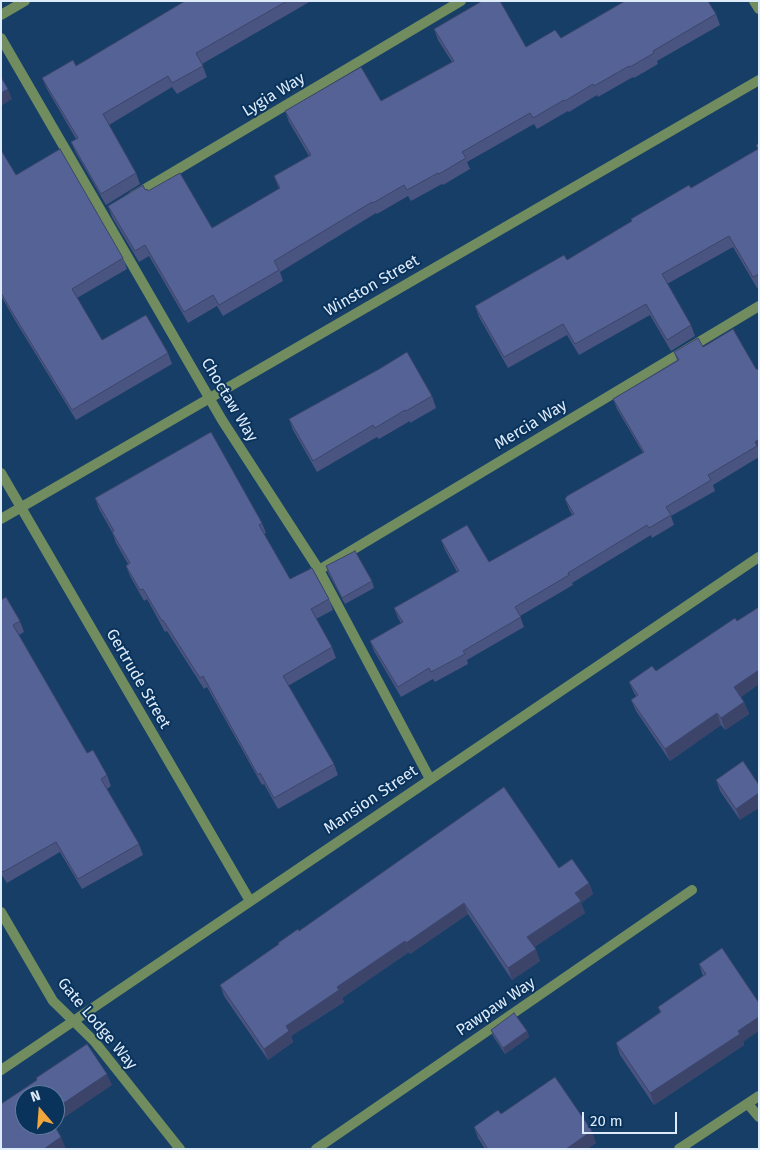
<!DOCTYPE html>
<html>
<head>
<meta charset="utf-8">
<style>
	body { margin:0 }
	#map { position:relative; width:760px; height:1150px; overflow:hidden; background:#163e67; font-family:"Fira Sans",sans-serif }
	canvas { display:block }
	.frame { position:absolute; inset:0; border:2px solid #deebfa; pointer-events:none }
	.north { position:absolute; left:15px; top:1085px; width:50px; height:50px; box-sizing:border-box; background:#0a335c; border:1px solid #5f7d9b; border-radius:50%; rotate:342deg; font-size:14px; font-weight:700; line-height:20px; text-align:center; color:#deebfa }
	.north::after { content:''; display:block; margin:auto; width:18px; height:22px; background:#efa73e; clip-path:polygon(50% 0,100% 100%,50% 72%,0 100%) }
	.scale { position:absolute; left:582px; top:1112px; width:95px; height:22px; box-sizing:border-box; border:2px solid #deebfa; border-top:0; padding-left:6px; font-size:15px; line-height:18px; white-space:nowrap; color:#deebfa; -webkit-text-stroke:4px #0a335c; paint-order:stroke }
</style>
</head>
<body>
<div id="map">
<canvas width="760" height="1150"></canvas>
<div class="frame"></div>
<div class="north">N</div>
<div class="scale">20 m</div>
</div>
<script>
const c = document.querySelector('canvas').getContext('2d');
c.lineJoin = 'round';
function shape(rows) {
  const path = new Path2D();
  for (const r of rows) {
    path.moveTo(r[0], r[1]);
    for (let i = 2; i < r.length; i += 2) path.lineTo(r[i], r[i + 1]);
  }
  return path;
}
function stroke(path, color, width, dash) {
  c.strokeStyle = color;
  c.lineWidth = width;
  c.lineCap = dash ? 'butt' : 'round';
  c.setLineDash(dash || []);
  c.stroke(path);
}
function fillPath(path, color) {
  c.fillStyle = color;
  c.fill(path, 'evenodd');
}
function drawText(font, color, halo, rows, align = 'center') {
  c.font = font + ' "Fira Sans",sans-serif';
  c.lineWidth = 4;
  c.setLineDash([]);
  c.textBaseline = 'middle';
  c.strokeStyle = halo;
  c.fillStyle = color;
  for (const [text, x, y, turn = 0] of rows) {
    c.save();
    c.translate(x, y);
    c.rotate((+turn || 0) * Math.PI / 180);
    c.textAlign = isNaN(turn) ? turn : align;
    if (halo) c.strokeText(text, 0, 0);
    c.fillText(text, 0, 0);
    c.restore();
  }
}
stroke(shape([
	[1,38,222,420,319,570,430,779],
	[133,196,461,1],
	[319,570,759,306],
	[1,912,53,1001,94,1041,180,1149],
	[748,1104,759,1117],
	[316,1149,692,890]
]), '#718c5e', 10);
stroke(shape([
	[754,1,759,9],
	[1,15,25,1],
	[1,473,250,901],
	[1,519,759,80],
	[1,1070,759,557],
	[679,1149,759,1096]
]), '#718c5e', 10);
fillPath(shape([
	[185,1,311,1,202,64,207,77,177,94,172,87,109,125,136,173,140,184,106,205,76,153,71,142,76,139,47,89,42,78,76,66],
	[716,14,720,25,657,61,658,64,634,78,633,77,598,97,597,95,569,112,568,111,537,129,534,124,467,162,470,169,443,185,442,184,411,201,408,196,377,214,376,213,280,272,283,281,223,316,217,306,188,323,149,256,139,262,112,217,108,206,145,190,212,228,279,189,274,176,309,156,289,122,285,111,381,101,452,62,438,40,434,29,526,47,561,38],
	[759,143,759,287,757,288,733,247,667,284,691,325,695,336,671,351,650,315,579,355,567,335,508,368,479,317,475,306,567,260,632,222,631,219,691,188,758,149,756,145],
	[1,150,16,175,123,258,127,269,77,298,102,340,168,353,172,364,76,420,16,322,1,296],
	[703,347,759,371,759,457,713,485,715,491,671,516,674,525,652,538,651,535,572,583,573,585,520,616,524,627,467,660,468,664,435,682,433,679,401,697,374,651,370,641,401,623,398,618,394,608,457,572,445,550,441,540,489,562,572,515,569,509,565,499,643,453,617,409,613,399,677,360,674,352],
	[432,396,436,408,410,423,410,421,379,439,377,437,317,472,293,430,289,419],
	[95,498,262,523,266,533,264,534,290,579,329,599,333,610,316,619,332,647,336,658,288,686,334,764,338,775,278,809,264,784,262,785,207,687,204,689,167,631,165,632,147,599,144,601,130,576,126,566,128,564,116,543,112,532,99,509],
	[326,566,372,581,374,588,345,604,328,573],
	[1,600,20,621,24,632,19,635,87,753,107,775,111,786,107,789,139,844,143,855,82,889,60,852,7,883,1,874],
	[759,607,759,684,741,697,744,702,749,714,725,730,721,725,670,761,636,711,631,700,636,696,634,693,629,682,656,671,737,621],
	[743,761,740,820,720,791,716,780],
	[559,868,589,883,593,894,581,903,585,913,534,947,540,961,512,980,468,914,410,954,409,952,342,998,344,1002,291,1036,293,1042,268,1060,224,996,220,985,279,945,278,943,299,931],
	[722,948,744,1045,654,1105,620,1055,616,1043,660,1012,658,1007,703,976,699,964],
	[491,1030,527,1031,529,1037,505,1054,493,1036],
	[501,1114,596,1143,587,1149,485,1149,478,1138,474,1127]
]), '#495481');
fillPath(shape([
	[8,89,12,99,1,106,1,93],
	[759,439,759,450,755,442],
	[759,670,759,684,738,699,734,687],
	[744,702,749,714,725,730,721,718],
	[717,713,721,725,670,761,665,749],
	[759,793,759,808,740,820,736,809],
	[589,883,593,894,581,903,585,913,532,949,527,937,575,893],
	[464,903,468,914,410,954,406,943],
	[405,941,409,952,342,998,344,1002,291,1036,293,1042,268,1060,264,1049,286,1026,337,987],
	[536,949,540,961,512,980,508,968],
	[759,1017,759,1031,743,1042,744,1045,654,1105,650,1093,738,1031],
	[527,1031,529,1037,505,1054,503,1048],
	[107,1074,112,1085,55,1124,55,1109],
	[592,1131,596,1143,587,1149,566,1149],
	[61,1137,66,1149,44,1149]
]), '#3c4569');
const building = shape([
	[185,1,287,1,196,53,203,66,172,83,168,76,103,114,136,173,101,194,71,142,78,138,42,78,73,60,76,66,185,1],
	[482,1,500,1,526,47,555,30,561,38,625,1,708,1,716,14,653,51,654,53,630,67,629,66,594,86,593,84,565,101,564,100,533,118,530,113,462,152,466,158,439,174,438,173,407,190,404,185,373,203,372,202,274,261,279,270,219,305,213,295,184,312,145,245,135,251,108,206,143,185,145,190,147,189,148,191,180,173,212,228,280,188,274,176,311,155,285,111,361,67,381,101,454,61,434,29,482,1],
	[1,77,8,89,1,93,1,77],
	[759,143,759,274,753,277,729,236,662,274,691,325,667,340,646,304,575,344,563,324,504,357,475,306,564,255,567,260,632,221,631,219,689,185,691,188,758,149,756,145,759,143],
	[60,149,123,258,72,289,102,340,146,315,168,353,72,410,12,312,1,293,1,150,16,175,60,149],
	[733,329,756,369,757,369,759,371,759,439,755,442,757,446,708,475,711,480,666,507,671,515,649,528,647,525,568,573,569,575,515,607,521,617,463,651,465,654,431,672,429,668,398,687,370,641,403,622,394,608,459,571,441,540,467,525,489,562,574,514,565,499,567,496,644,452,613,399,679,360,674,352,698,338,703,347,733,329],
	[407,352,432,396,406,411,405,410,375,428,373,425,313,461,289,419,381,368,407,352],
	[211,432,262,523,259,525,290,579,312,568,329,599,311,609,332,647,283,676,334,764,274,798,260,773,258,775,203,676,200,678,163,620,162,621,143,589,140,590,126,566,130,563,112,532,114,531,95,498,211,432],
	[355,551,372,581,342,598,326,566,355,551],
	[6,597,20,621,13,625,87,753,93,750,107,775,101,779,139,844,78,879,56,842,3,872,1,870,1,759,2,758,1,756,1,600,6,597],
	[759,607,759,670,734,687,744,702,721,718,717,713,665,749,631,700,638,695,629,682,652,666,656,671,735,618,737,621,759,607],
	[743,761,759,785,759,793,736,809,716,780,743,761],
	[504,787,559,868,572,859,589,883,575,893,581,901,527,937,536,949,508,968,464,903,406,943,405,941,337,987,339,990,286,1026,289,1031,264,1049,220,985,279,944,278,943,298,929,299,931,504,787],
	[722,948,759,1003,759,1017,738,1031,740,1034,650,1093,616,1043,661,1012,658,1007,706,974,699,964,722,948],
	[514,1013,527,1031,503,1048,491,1030,514,1013],
	[87,1044,107,1074,55,1109,55,1095,25,1095,25,1125,54,1125,61,1137,44,1149,1,1149,1,1104,37,1080,36,1078,87,1044],
	[555,1077,592,1131,566,1149,488,1149,474,1127,498,1110,501,1114,555,1077]
]);
fillPath(building, '#556296');
stroke(building, '#3c4569', 1);
drawText('16px', '#deebfa', '#0a335c', [
	["Lygia Way",274,95,-31],
	["Winston Street",372,286,-30],
	["Choctaw Way",229,400,59],
	["Mercia Way",531,425,-31],
	["Gertrude Street",138,679,60],
	["Mansion Street",371,800,-34],
	["Pawpaw Way",496,1007,-34],
	["Gate Lodge Way",97,1024,50]
]);
</script>
</body>
</html>
